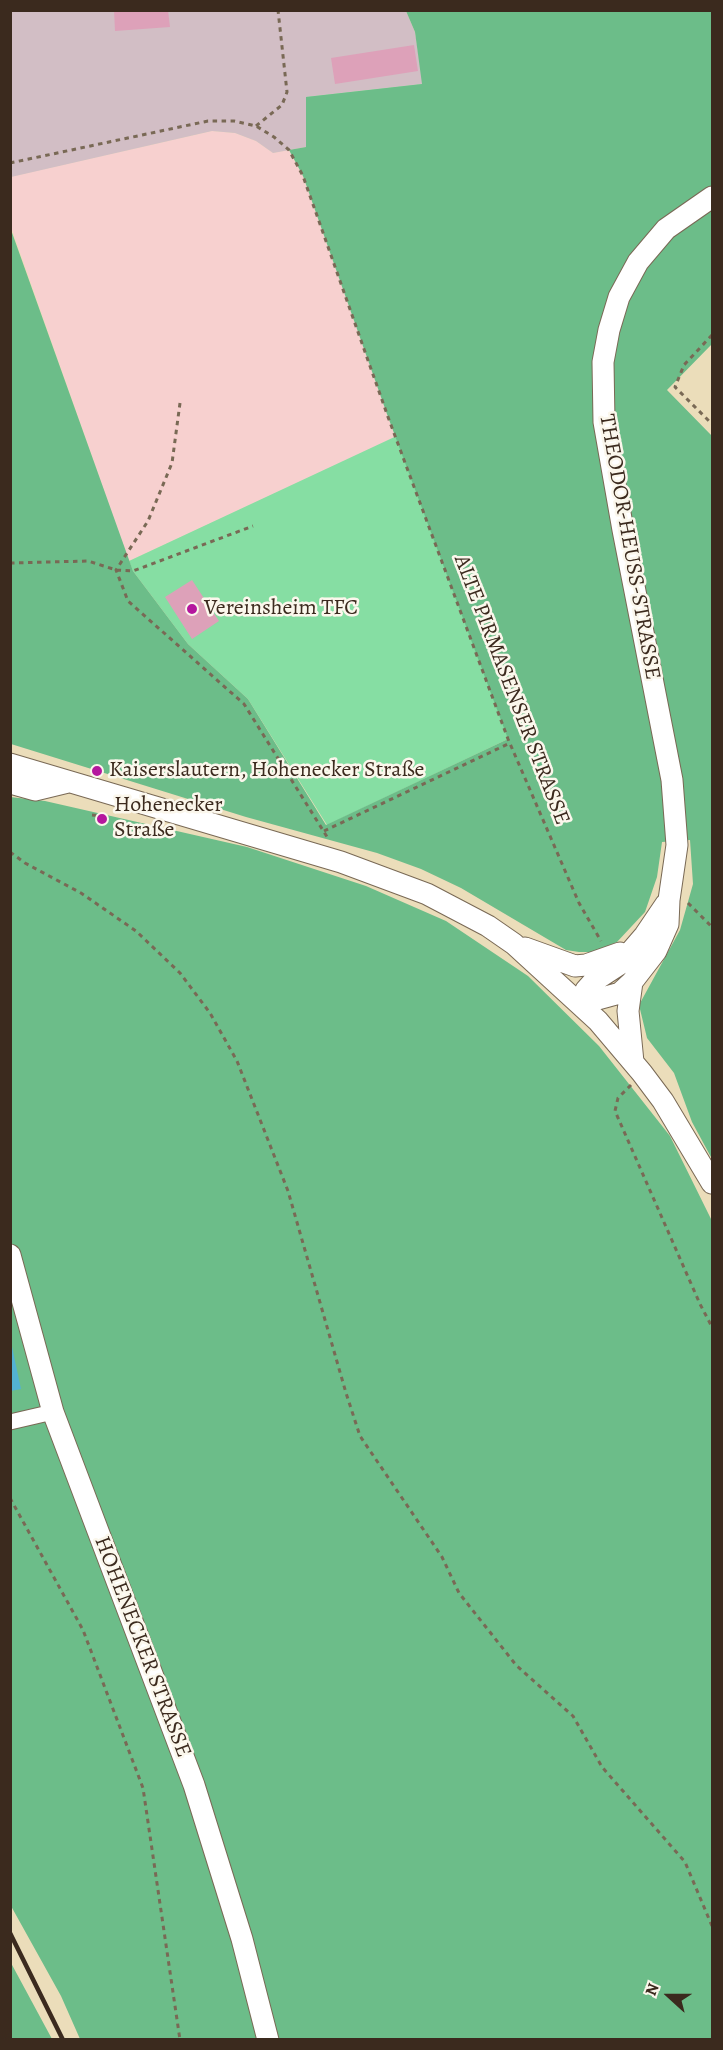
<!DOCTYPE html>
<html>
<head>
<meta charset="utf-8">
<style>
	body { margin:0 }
	#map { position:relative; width:723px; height:2050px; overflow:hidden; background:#ebddba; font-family:Alegreya,serif }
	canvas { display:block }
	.frame { position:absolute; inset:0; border:12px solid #3b2a1e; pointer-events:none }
	.north { position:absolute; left:639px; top:1966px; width:60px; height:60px; -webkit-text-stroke:4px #fbf7ec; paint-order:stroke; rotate:291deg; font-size:16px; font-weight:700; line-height:24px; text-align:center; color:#3b2a1e }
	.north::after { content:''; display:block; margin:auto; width:21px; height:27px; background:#3b2a1e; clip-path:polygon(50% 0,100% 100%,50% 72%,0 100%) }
</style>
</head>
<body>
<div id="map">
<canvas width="723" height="2050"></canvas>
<div class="frame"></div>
<div class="north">N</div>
</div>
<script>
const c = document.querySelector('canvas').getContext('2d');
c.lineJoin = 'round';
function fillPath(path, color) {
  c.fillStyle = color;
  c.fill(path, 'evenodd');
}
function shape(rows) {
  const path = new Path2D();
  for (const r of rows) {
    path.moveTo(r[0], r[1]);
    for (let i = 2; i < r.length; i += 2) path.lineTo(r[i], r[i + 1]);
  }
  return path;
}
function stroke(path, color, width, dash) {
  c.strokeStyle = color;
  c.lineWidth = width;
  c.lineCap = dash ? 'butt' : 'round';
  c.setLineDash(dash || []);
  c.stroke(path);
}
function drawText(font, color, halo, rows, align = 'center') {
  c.font = font + ' Alegreya,serif';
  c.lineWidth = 5;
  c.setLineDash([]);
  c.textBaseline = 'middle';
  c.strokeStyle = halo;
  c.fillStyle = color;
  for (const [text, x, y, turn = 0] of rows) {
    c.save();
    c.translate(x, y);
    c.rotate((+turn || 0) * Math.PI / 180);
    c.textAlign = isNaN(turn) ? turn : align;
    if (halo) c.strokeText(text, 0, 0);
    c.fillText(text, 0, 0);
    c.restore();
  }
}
fillPath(shape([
	[212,131,235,133,256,141,273,153,289,150,303,176,396,437,129,561,11,227,10,177]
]), '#f7d0cf');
fillPath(shape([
	[10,11,406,11,415,32,423,84,307,97,306,147,273,153,256,141,235,133,212,131,11,177]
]), '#d2bec5');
fillPath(shape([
	[423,84,508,739,327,825,248,699,188,644,133,571,129,561,403,433,306,97]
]), '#86dea3');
fillPath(shape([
	[406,11,712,11,712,344,667,390,712,436,712,1159,692,1122,674,1073,647,1038,639,1005,680,930,693,884,690,840,662,842,657,877,645,912,617,942,594,952,579,952,566,950,461,888,421,869,377,853,246,817,11,744,10,227,133,571,188,644,248,699,326,825,508,739,388,417,303,176,289,150,306,147,306,97,422,84,415,32],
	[10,797,45,801,247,847,366,886,446,921,528,976,599,1046,670,1136,712,1221,712,2039,80,2039,61,1996,11,1906],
	[11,1963,52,2039,11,2039]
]), '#6cbd89');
fillPath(shape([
	[11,1342,21,1389,11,1391,10,1391]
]), '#53b2d2');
fillPath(shape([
	[114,10,168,10,170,27,115,31],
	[414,45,418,71,335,84,331,58],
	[192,580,219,621,192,639,165,597]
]), '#dda1b9');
const street = shape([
	[10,1422,53,1412]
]);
const secondary = shape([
	[10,764,341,862,427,894,488,926,514,944,598,1021,642,1073,663,1101,712,1183],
	[10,783,35,790,68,782],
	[525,948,575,966,586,965,620,953],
	[632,982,628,1011,633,1062],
	[580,1004,620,993,632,982,656,951,668,924,669,900,677,845,672,780,623,530,604,422,603,362,609,330,619,297,638,262,666,229,712,197],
	[580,1004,586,990,594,981,620,964,645,935,666,904],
	[10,1255,53,1412,194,1785,242,1939,268,2040]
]);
stroke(street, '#796955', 17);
stroke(secondary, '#796955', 23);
stroke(shape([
	[256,126,282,105,287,92,278,10],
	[10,163,208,121,234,121,256,126,274,137,289,150,303,176,388,417,508,739,579,903,601,941],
	[712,335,684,365,675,387,712,424],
	[180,403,172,463,148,521,116,570,128,601,244,704,329,840],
	[10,563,88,561,116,570,133,571,253,526],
	[92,815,103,816,102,819],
	[324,831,510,743],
	[10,852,25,863,81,893,136,931,180,973,210,1013,237,1061,288,1191,346,1393,360,1436,442,1557,459,1593,516,1665,573,1716,602,1767,685,1862,712,1926],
	[688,903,712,927],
	[631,1085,618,1098,615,1111,700,1304,712,1327],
	[10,1498,83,1630,143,1788,180,2040]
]), '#796955', 3, [4.5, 4.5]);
stroke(street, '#fff', 15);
stroke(secondary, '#fff', 21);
stroke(shape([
	[10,1933,63,2040]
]), '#3b2a1e', 4.5);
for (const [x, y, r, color] of [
	[192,609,6,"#b5179e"],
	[97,771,6,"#b5179e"],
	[102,819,6,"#b5179e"]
]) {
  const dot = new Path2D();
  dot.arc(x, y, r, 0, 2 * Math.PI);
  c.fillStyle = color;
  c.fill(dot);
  stroke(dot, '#fbf7ec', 2);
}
drawText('22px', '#3b2a1e', '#fbf7ec', [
	["THEODOR-HEUSS-STRASSE",629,547,80],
	["ALTE PIRMASENSER STRASSE",511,690,69],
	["HOHENECKER STRASSE",142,1647,69]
]);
drawText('22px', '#3b2a1e', '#fbf7ec', [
	["Vereinsheim TFC",204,609],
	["Kaiserslautern, Hohenecker Straße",109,771],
	["Hohenecker",114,806],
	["Straße",114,831]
], 'left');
</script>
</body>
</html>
